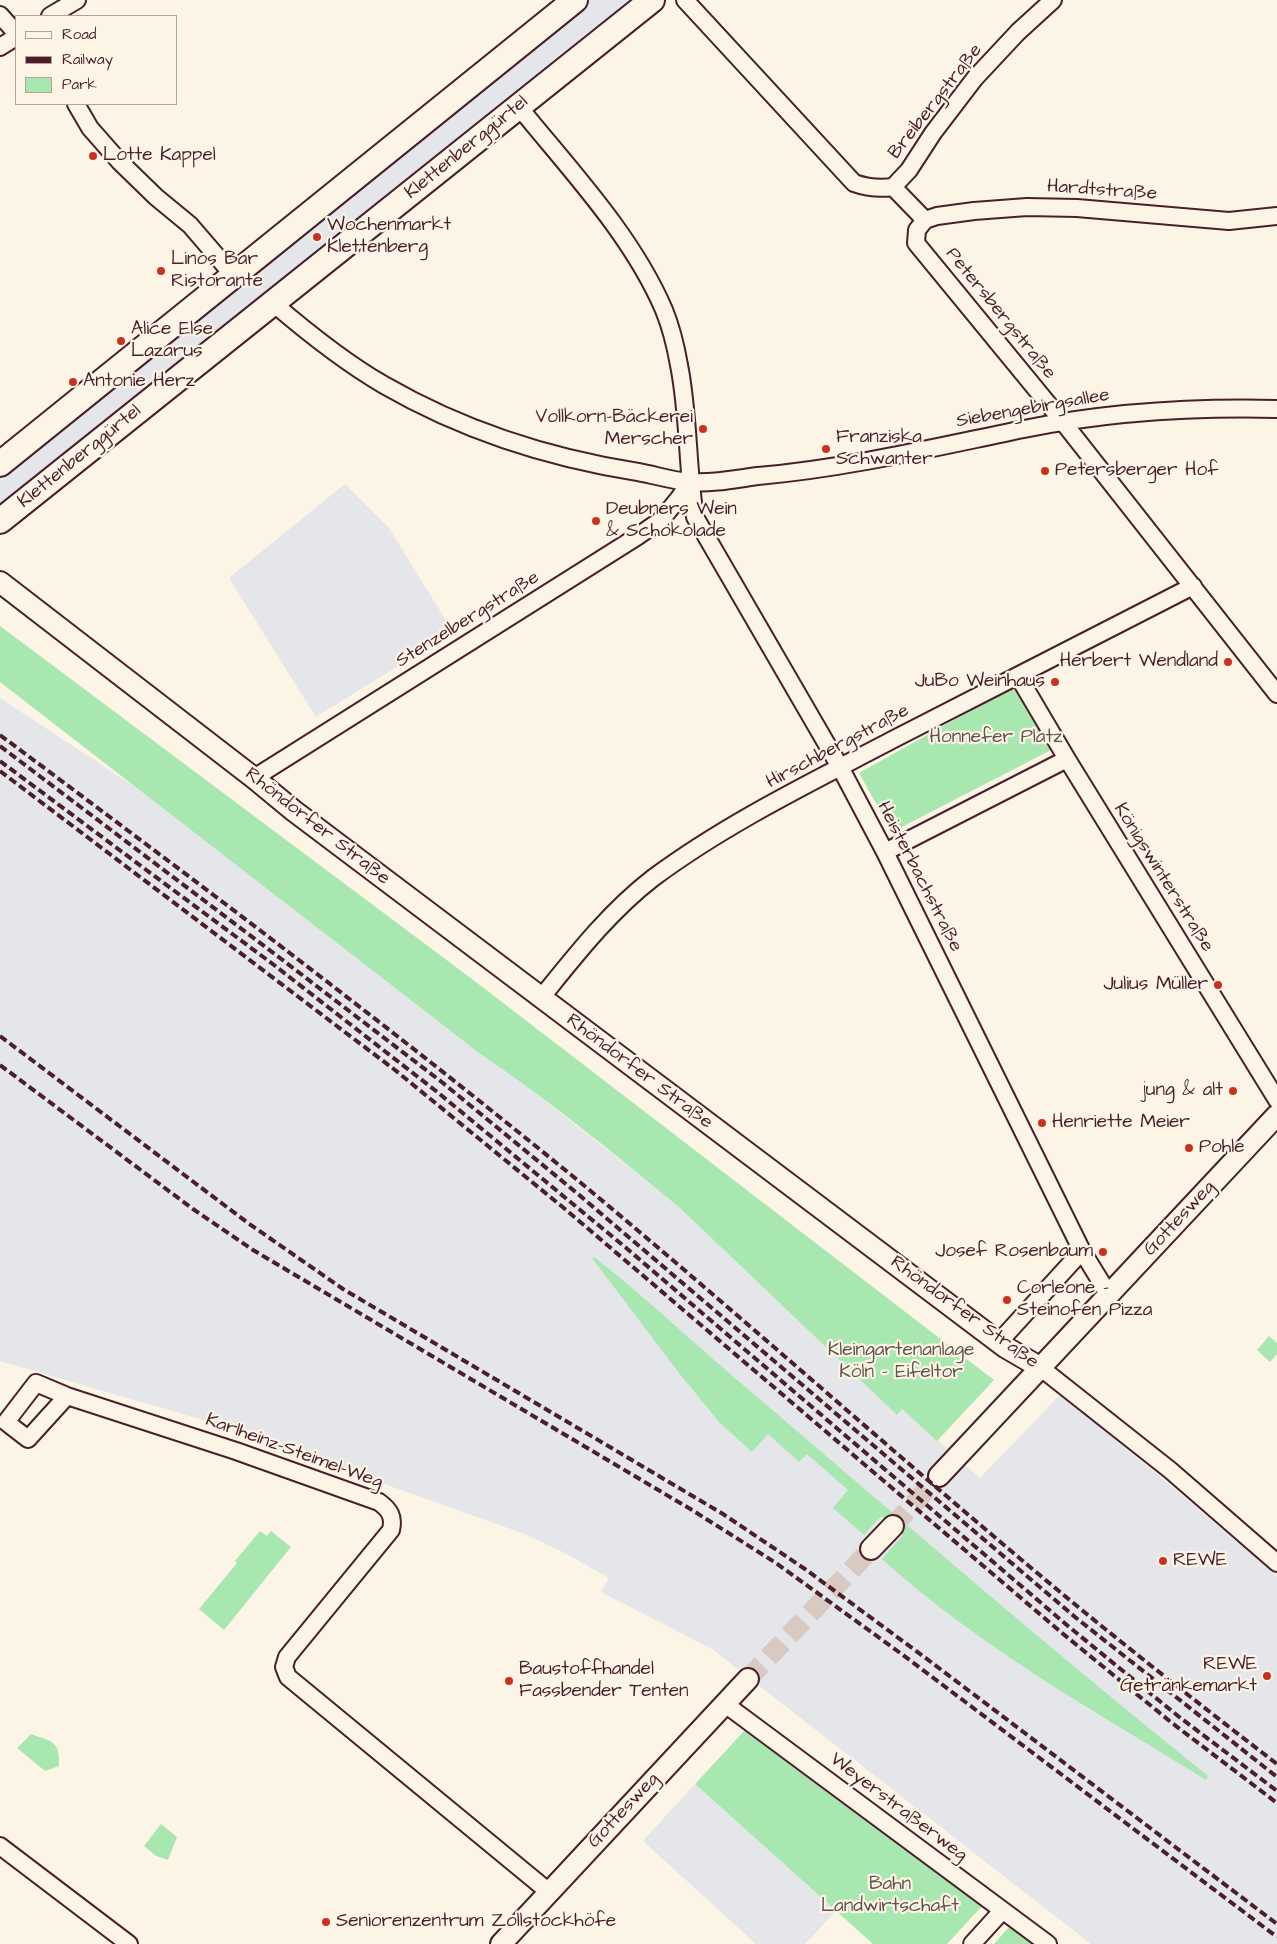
<!DOCTYPE html>
<html>
<head>
<meta charset="utf-8">
<style>
  body { margin:0 }
  #map { position:relative; width:1277px; height:1944px; overflow:hidden; background:#fcf5e5; font-family:"Architects Daughter",sans-serif }
  canvas { display:block }
  .legend { position:absolute; left:15px; top:15px; width:162px; height:90px; box-sizing:border-box; background:#fcf5e5; border:1px solid #b59f9b; margin:0; padding:6px 9px; list-style:none; font-size:15px; color:#4a1f2b }
  .legend li { display:flex; align-items:center; gap:10px; height:25px }
  .legend b { width:25px; border:1px solid #b59f9b }
</style>
</head>
<body>
<div id="map">
<canvas width="1277" height="1944"></canvas>
<ul class="legend">
<li><b style="height:6px;background:#fcf5e5"></b>Road</li>
<li><b style="height:6px;background:#4a1f2b"></b>Railway</li>
<li><b style="height:14px;background:#a8e8b0"></b>Park</li>
</ul>
</div>
<script>
const g = document.querySelector('canvas').getContext('2d');
g.lineJoin = 'round';
function paint(path, color) {
  g.fillStyle = color;
  g.fill(path, 'evenodd');
}
function strokePath(path, color, width, dash) {
  g.strokeStyle = color;
  g.lineWidth = width;
  g.lineCap = dash ? 'butt' : 'round';
  g.setLineDash(dash || []);
  g.stroke(path);
}
function write(font, color, halo, rows, align = 'center') {
  g.font = font + ' "Architects Daughter",sans-serif';
  g.lineWidth = 4.5;
  g.setLineDash([]);
  g.textBaseline = 'middle';
  g.strokeStyle = halo;
  g.fillStyle = color;
  for (const [text, x, y, turn = 0] of rows) {
    g.save();
    g.translate(x, y);
    g.rotate((+turn || 0) * Math.PI / 180);
    g.textAlign = isNaN(turn) ? turn : align;
    if (halo) g.strokeText(text, 0, 0);
    g.fillText(text, 0, 0);
    g.restore();
  }
}
const built = new Path2D(`
  M590 0H635L0 509V473Z
  M345 484 389 528 453 632 316 717 229 578Z
  M0 698 141 791 479 1053 509 1072 643 1178 681 1209 897 1415 902 1409 980 1478 1061 1394 1277 1575V1944H1091L712 1649 601 1592 609 1578 561 1551 522 1533 210 1422 0 1361Z
  M695 1784 836 1911 805 1944H756L643 1841Z`);
const green = new Path2D(`
  M0 626 472 979 994 1380 937 1441 902 1409 897 1415 681 1209C616 1155 549 1100 479 1053L0 682Z
  M1013 687 1051 750 892 832 859 773Z
  M594 1257C643 1295 688 1338 735 1378 891 1511 1047 1647 1208 1776L1206 1780C1095 1711 979 1647 882 1559L903 1535 881 1516 864 1535 833 1508 848 1490 807 1454 799 1462 768 1434 752 1452 720 1423 679 1373 592 1258Z
  M1269 1336 1277 1343V1354L1270 1362 1257 1350Z
  M260 1531 267 1536 271 1531 291 1547 224 1630 199 1609 237 1563 235 1561Z
  M745 1730 983 1905 947 1944H873L695 1784Z
  M31 1734C53 1742 60 1741 59 1766L45 1771 17 1748Z
  M161 1824 177 1837 168 1860 156 1856 144 1846Z
  M1010 1926 1034 1944H994Z`);
const tertiaryTunnel = new Path2D(`
  M893 1526 939 1476
  M748 1679 871 1549`);
const minor = new Path2D(`
  M685 0 854 183C868 188 879 189 893 187
  M0 15 16 33
  M50 16 77 0
  M0 47 16 37
  M76 104 90 128 119 161 156 197 190 225 233 275
  M519 107C570 170 632 235 664 310 671 327 676 348 679 365 689 415 687 467 695 517L840 767 885 852 1082 1251 1109 1295
  M893 187 909 170 933 133 975 78 1018 32 1053 0
  M893 187 925 220
  M1277 216 1229 221 1077 208 1027 207 974 211 937 216 925 220 917 230 916 243 1063 422 1277 694
  M273 303C308 333 344 362 384 385 462 430 549 458 638 472 655 475 673 481 690 482 712 484 736 479 758 476 848 468 936 447 1024 429 1108 412 1192 407 1277 409
  M1018 676 1067 759 1277 1100
  M254 778 638 536 661 520 679 498 690 482
  M885 852 1067 759
  M541 998C575 956 609 912 653 878 727 823 812 782 894 739 994 688 1093 637 1193 586
  M999 1342 1082 1251
  M1041 1368 1170 1470 1277 1563
  M67 1396 28 1439 6 1422 36 1383 67 1396 236 1451 379 1502C390 1510 394 1517 391 1530L287 1657 284 1667 288 1677 549 1892
  M725 1704 1048 1944
  M0 1846 129 1944
  M972 1944 1002 1911`);
const tertiary = new Path2D(`
  M0 582 254 778 294 811 1005 1347 1041 1368
  M939 1476 1277 1115
  M871 1549 893 1526
  M501 1944 748 1679`);
const secondary = new Path2D(`
  M0 464 575 0
  M0 521 652 0`);
const rail = new Path2D(`
  M0 735C196 881 392 1028 581 1183 750 1323 913 1471 1083 1611 1147 1663 1212 1714 1277 1764
  M0 746 280 958 443 1083 578 1194 1075 1617 1277 1777
  M0 761 274 965 436 1091 625 1247 1068 1626 1178 1716 1277 1791
  M0 771 395 1070 565 1209 1062 1633 1172 1723 1277 1803
  M0 1036 248 1223 343 1289 723 1514 805 1569 923 1656 1277 1924
  M0 1065 193 1209 253 1250 692 1510 776 1563 903 1655 1277 1937`);
const markers = [
  [93,156,5,"#c8321e"],
  [317,237,5,"#c8321e"],
  [161,271,5,"#c8321e"],
  [121,341,5,"#c8321e"],
  [73,382,5,"#c8321e"],
  [703,429,5,"#c8321e"],
  [826,449,5,"#c8321e"],
  [1045,471,5,"#c8321e"],
  [596,521,5,"#c8321e"],
  [1228,662,5,"#c8321e"],
  [1055,682,5,"#c8321e"],
  [1218,985,5,"#c8321e"],
  [1233,1091,5,"#c8321e"],
  [1042,1123,5,"#c8321e"],
  [1189,1148,5,"#c8321e"],
  [1103,1252,5,"#c8321e"],
  [1007,1300,5,"#c8321e"],
  [1163,1561,5,"#c8321e"],
  [1267,1676,5,"#c8321e"],
  [509,1681,5,"#c8321e"],
  [326,1922,5,"#c8321e"]
];
const streetNames = [
  ["Breibergstraße",936,102,-52],
  ["Klettenberggürtel",467,148,-39],
  ["Hardtstraße",1102,191,4],
  ["Petersbergstraße",1000,314,51],
  ["Siebengebirgsallee",1033,409,-10],
  ["Klettenberggürtel",80,457,-39],
  ["Stenzelbergstraße",468,620,-32],
  ["Hirschbergstraße",838,747,-28],
  ["Rhöndorfer Straße",317,827,38],
  ["Heisterbachstraße",919,877,63],
  ["Königswinterstraße",1163,878,58],
  ["Rhöndorfer Straße",639,1072,37],
  ["Gottesweg",1180,1219,-47],
  ["Rhöndorfer Straße",964,1313,36],
  ["Karlheinz-Steimel-Weg",294,1452,20],
  ["Weyerstraßerweg",898,1808,37],
  ["Gottesweg",624,1811,-47]
];
const poiNames = [
  ["Lotte Kappel",103,156],
  ["Wochenmarkt",327,226],
  ["Klettenberg",327,248],
  ["Linos Bar",171,260],
  ["Ristorante",171,282],
  ["Alice Else",131,330],
  ["Lazarus",131,352],
  ["Antonie Herz",83,382],
  ["Vollkorn-Bäckerei",693,418,"right"],
  ["Merscher",693,440,"right"],
  ["Franziska",836,438],
  ["Schwanter",836,460],
  ["Petersberger Hof",1055,471],
  ["Deubners Wein",606,510],
  ["& Schokolade",606,532],
  ["Herbert Wendland",1218,662,"right"],
  ["JuBo Weinhaus",1045,682,"right"],
  ["Julius Müller",1208,985,"right"],
  ["jung & alt",1223,1091,"right"],
  ["Henriette Meier",1052,1123],
  ["Pohle",1199,1148],
  ["Josef Rosenbaum",1093,1252,"right"],
  ["Corleone -",1017,1289],
  ["Steinofen Pizza",1017,1311],
  ["REWE",1173,1561],
  ["REWE",1257,1665,"right"],
  ["Getränkemarkt",1257,1687,"right"],
  ["Baustoffhandel",519,1670],
  ["Fassbender Tenten",519,1692],
  ["Seniorenzentrum Zollstockhöfe",336,1922]
];
const parkNames = [
  ["Honnefer Platz",996,738],
  ["Kleingartenanlage",901,1351],
  ["Köln - Eifeltor",901,1373],
  ["Bahn",890,1885],
  ["Landwirtschaft",890,1907]
];
paint(built, '#e4e6e9');
paint(green, '#a8e8b0');
strokePath(tertiaryTunnel, '#d8cac0', 20, [20, 10]);
strokePath(minor, '#4a1f2b', 20);
strokePath(tertiary, '#4a1f2b', 24);
strokePath(secondary, '#4a1f2b', 28);
strokePath(minor, '#fcf5e5', 16);
strokePath(tertiary, '#fcf5e5', 20);
strokePath(secondary, '#fcf5e5', 24);
strokePath(rail, '#4a1f2b', 4, [8, 4]);
for (const [x, y, r, color] of markers) {
  const dot = new Path2D();
  dot.arc(x, y, r, 0, 2 * Math.PI);
  g.fillStyle = color;
  g.fill(dot);
  strokePath(dot, '#fcf5e5', 2);
}
write('19px', '#4a1f2b', '#fcf5e5', streetNames);
write('19px', '#4a1f2b', '#fcf5e5', poiNames, 'left');
write('19px', '#62514c', '#fcf5e5', parkNames);
</script>
</body>
</html>
